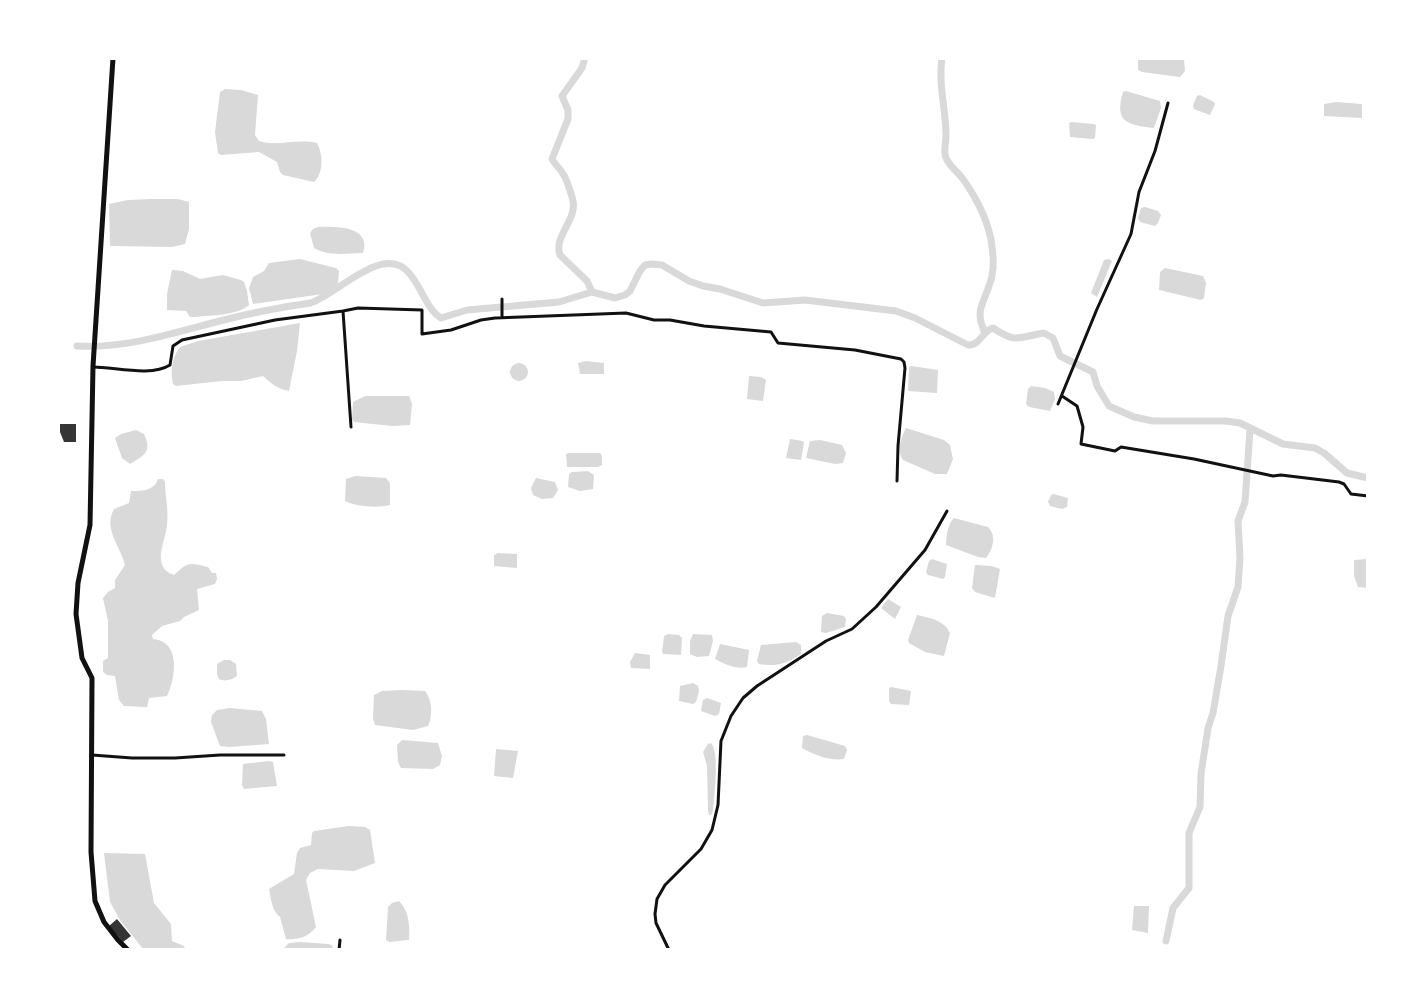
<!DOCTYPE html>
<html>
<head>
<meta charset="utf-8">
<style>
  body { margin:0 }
  #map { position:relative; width:1426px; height:1008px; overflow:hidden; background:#fff; font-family:"Varela Round",sans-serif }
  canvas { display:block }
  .frame { position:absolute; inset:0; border:60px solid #fff; pointer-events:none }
</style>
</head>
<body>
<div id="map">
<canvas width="1426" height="1008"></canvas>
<div class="frame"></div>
</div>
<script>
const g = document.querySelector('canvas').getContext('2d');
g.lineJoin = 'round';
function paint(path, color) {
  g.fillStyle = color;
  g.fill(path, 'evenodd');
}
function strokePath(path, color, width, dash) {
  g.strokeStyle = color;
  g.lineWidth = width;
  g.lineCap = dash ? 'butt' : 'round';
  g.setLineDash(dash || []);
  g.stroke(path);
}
const water = new Path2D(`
  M1138 59H1184L1185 71 1180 77 1142 72 1138 70Z
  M225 89 241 90 258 95 255 135 259 141C277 147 298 138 317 143 323 154 324 173 314 182L283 175 280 172 277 162 259 152 221 155 218 153 215 132 220 92Z
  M1126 91 1160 101 1161 108 1154 128C1127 125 1114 122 1123 92Z
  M1200 95 1214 102 1215 104 1210 115 1194 109 1193 105 1197 96Z
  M1337 102 1362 104V118L1324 116V104Z
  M1072 122 1093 124 1096 125 1095 138 1092 139 1070 137 1069 123Z
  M151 199H178L189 202V229L185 244 172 247 110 246 109 204 128 200Z
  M1145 207 1158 211 1161 215 1158 223 1155 226 1140 222 1138 218 1141 208Z
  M318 227C336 226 372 226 363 253 346 253 330 257 314 248L310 233 313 229Z
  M300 259 336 268 339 271 338 283 333 288 323 294 253 304 249 288 253 277 264 271 269 263Z
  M1109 259 1112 261 1097 297 1091 293 1104 260Z
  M1165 268 1203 276 1206 283 1204 298 1201 300 1159 290 1160 272Z
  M172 270 183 271 200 279 223 275 241 280 244 282 247 291 249 305C236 316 212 315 195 317H190L186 311 167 310V294Z
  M300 323 297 351 289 391C279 390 269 382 263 376L241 381H222L176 386 173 384C170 372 172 357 180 347L198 341Z
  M586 361 604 363V374H580L578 363Z
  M510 372a9 9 0 1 1 18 0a9 9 0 1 1-18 0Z
  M911 366 938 370 937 393 908 391 909 367Z
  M749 376 761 377 766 380 763 401 747 399Z
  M1031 386 1045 388 1054 392 1055 399 1050 411 1029 407 1026 404 1028 389Z
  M365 396H409L412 404 410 425 392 426 354 422 352 420 353 402Z
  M906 428 944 440 950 445 953 459 947 474H935L903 460C896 450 901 438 906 428Z
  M136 430 144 434C152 452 145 455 130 464L122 458 115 438 121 434Z
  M790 439 803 441 804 443 801 460 786 458Z
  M820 440 842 445 846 453 843 463 835 464 806 458 810 441Z
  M569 453H600L602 456V465L598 467H567L566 454Z
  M588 471 594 475 593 489 580 491 568 487 569 474 572 472Z
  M355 476 386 478 390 483V505C378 508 357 507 345 501L346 479Z
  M536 478 555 482 558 490 553 498 542 499 533 495 531 488Z
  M158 479H163L165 482C165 496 169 511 167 525 166 540 150 567 174 575 188 562 188 562 208 567L212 573H216L217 579 215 584 197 589 199 610 184 617 180 621 162 626 152 635 153 639C181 641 176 678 167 696L149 698 147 707 124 706 119 700 115 676 107 675 103 672V661L108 658V621L103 598 108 592 115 588V580L125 565C120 545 103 529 114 509L129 503 131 491C142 491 154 491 158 479Z
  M1054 494 1068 498 1067 507 1062 509 1050 506 1048 502 1051 495Z
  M954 518 988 527C997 536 993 549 986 558L978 557 946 545C946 537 948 523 954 518Z
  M498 553 517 554V568L494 566V555Z
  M932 559 947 564 945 577 943 579 928 575 926 572 929 561Z
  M1367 559V588L1358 587 1354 576V560Z
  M975 565 992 566 1000 569 995 598 975 592 972 588Z
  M888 599 901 607 895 619 881 608Z
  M827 613 844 616 846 619 845 627 826 633 821 632 822 616Z
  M917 615C930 618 944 620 950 633L944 656 925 652 909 643 908 640Z
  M668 634 679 635 682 638 681 655 663 654 662 652 664 636Z
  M693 634 712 635 713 641 709 656 697 657 690 654V641Z
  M796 642 801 645V654C787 664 775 667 759 664L757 661 761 645Z
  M720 644 749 650 747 667C737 670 724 664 715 659Z
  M635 653 650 655V669L631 668 630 662Z
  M224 660H230L236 664 237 676C232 680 224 682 219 679L217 674V664Z
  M693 683 698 686 699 691 696 702 693 704 679 701 680 686Z
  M891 687 911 691 909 705 891 704 889 701V688Z
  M402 690 425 691C432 699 433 716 428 726L413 730 375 725 373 719 374 695 382 691Z
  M707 698 721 703 719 714 715 716 701 711 703 700Z
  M230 708 262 711 266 719 269 744 229 747 220 746 211 722 212 715 217 710Z
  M807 735 845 746 847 750 844 759C830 761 814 755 802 748L803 736Z
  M402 740 438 743 442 756 440 765 433 769 401 768 398 762 397 745Z
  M711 743C720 753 714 797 713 811L711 815H709L708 811 707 766 703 752 708 744Z
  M496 749 518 751 513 778 494 776Z
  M269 761 273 762 277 786 244 789 242 785 243 764Z
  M349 826 365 827 370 830 375 863 354 871 318 869 310 873 306 880 316 927C309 937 297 940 286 939L280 917C272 911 271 899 269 889L294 874 297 853 300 848 311 845 312 833 314 831Z
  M104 853 145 854 154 903 171 924 172 941 184 946 185 949H143L120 920 110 902Z
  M399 901C409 911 410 926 409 940L389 942 386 940 388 907 392 903Z
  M1134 906H1149L1148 933 1132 930Z
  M301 942 328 944 332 945 333 949H283L289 943Z`);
const canal = new Path2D(`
  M585 58 582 68 562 96 568 110V119L552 159C555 165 560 168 563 174 566 177 572 196 573 201 577 220 553 237 560 255L587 281 592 292
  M942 58C938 84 946 109 946 136 946 143 943 152 946 158 949 166 958 172 963 179 977 199 989 222 992 246 994 259 994 274 989 286 982 307 975 311 985 333
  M77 346C129 349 178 331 228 319 255 312 283 307 310 303 336 296 383 242 409 273 421 286 427 310 441 318L467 310 559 302 592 292 615 298 625 295 630 291 640 271 645 265 651 264 662 265 689 281 703 286 720 289 763 303 805 300 896 311 915 318 968 345C981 345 982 331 993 328 1017 344 1018 337 1044 333L1053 338 1060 356 1093 372 1097 386 1109 406 1134 417 1153 421H1226L1240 423 1283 444 1315 448 1324 453 1347 473 1368 478
  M1166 941 1173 908 1189 888V833L1200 807 1201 774 1208 728 1213 713 1221 666 1228 616 1238 587 1240 558 1238 521 1245 502 1250 430`);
const building = new Path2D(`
  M60 424H76V442H64L60 432Z
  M117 919 131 936 123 942 109 926Z`);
const minor = new Path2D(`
  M502 317V299
  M93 367C115 367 151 377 170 365L173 346 182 340 275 320 343 311
  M1062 396 1077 406 1083 427 1081 444 1115 451 1121 447 1194 459 1273 476 1281 475 1339 482 1344 484 1351 494 1368 496
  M1058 404 1097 309 1131 234 1139 192 1155 151 1168 103
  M351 427 343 311 358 308 422 310V334L451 330 481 320 495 318 626 313 654 320H670L704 326 771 332 778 343 855 350 901 359 904 362 905 368 898 446 897 481
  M92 755 132 758H175L220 755H284
  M339 950 340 940
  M669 950 656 923 655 914 657 899 665 885 701 849 712 830 718 805 721 741 731 716 743 698 757 686 826 641 852 629 876 607 925 550 947 511`);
const primary = new Path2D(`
  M113 58 93 366 90 525 78 583 76 614 82 658 92 678 91 852 95 901 104 922 118 940 128 950`);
paint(water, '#d9d9d9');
strokePath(canal, '#d9d9d9', 7);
paint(building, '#353535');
strokePath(minor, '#111', 3);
strokePath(primary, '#111', 5);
</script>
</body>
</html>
